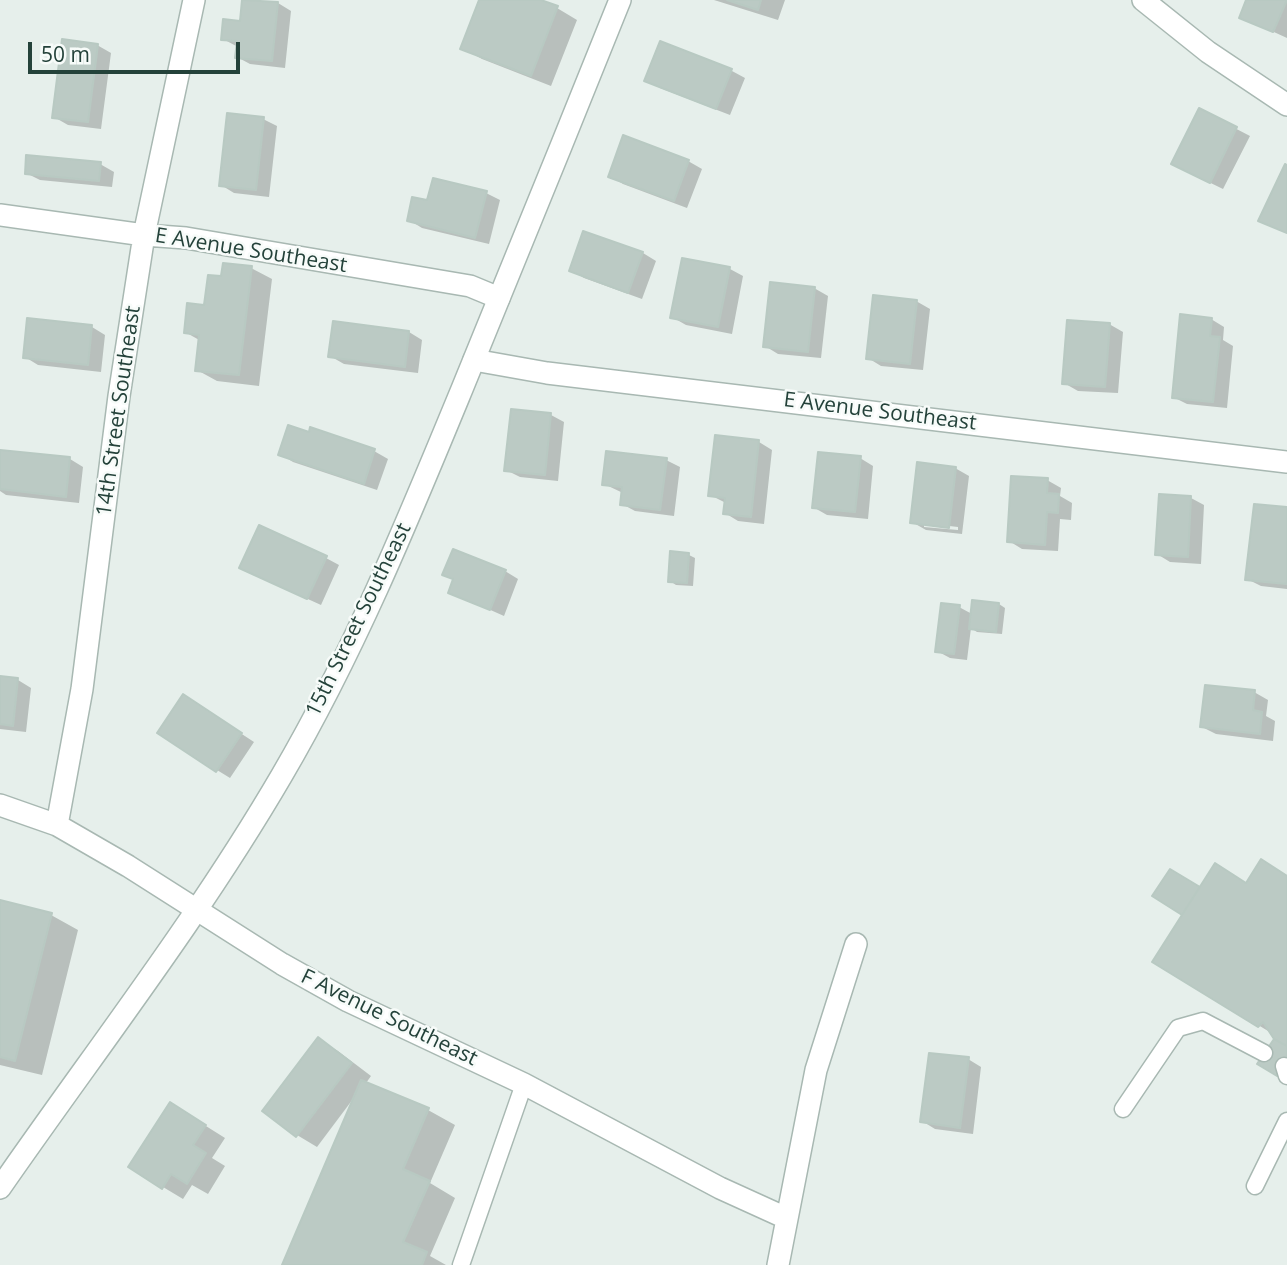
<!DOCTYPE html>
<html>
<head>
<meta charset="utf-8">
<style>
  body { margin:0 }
  #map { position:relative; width:1287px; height:1265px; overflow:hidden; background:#e6efeb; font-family:"Open Sans",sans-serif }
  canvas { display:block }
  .scale { position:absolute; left:28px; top:42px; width:212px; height:32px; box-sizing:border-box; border:4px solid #24423a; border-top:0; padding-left:9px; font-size:21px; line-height:24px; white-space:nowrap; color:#24423a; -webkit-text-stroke:5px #f7fbf9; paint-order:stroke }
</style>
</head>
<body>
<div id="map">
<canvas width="1287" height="1265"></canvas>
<div class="scale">50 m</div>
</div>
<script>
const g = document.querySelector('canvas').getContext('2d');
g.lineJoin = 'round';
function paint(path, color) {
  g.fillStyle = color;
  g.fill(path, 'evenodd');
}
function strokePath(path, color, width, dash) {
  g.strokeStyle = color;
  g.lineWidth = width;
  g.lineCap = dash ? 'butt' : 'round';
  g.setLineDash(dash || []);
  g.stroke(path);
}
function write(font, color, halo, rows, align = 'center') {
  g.font = font + ' "Open Sans",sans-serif';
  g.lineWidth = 5;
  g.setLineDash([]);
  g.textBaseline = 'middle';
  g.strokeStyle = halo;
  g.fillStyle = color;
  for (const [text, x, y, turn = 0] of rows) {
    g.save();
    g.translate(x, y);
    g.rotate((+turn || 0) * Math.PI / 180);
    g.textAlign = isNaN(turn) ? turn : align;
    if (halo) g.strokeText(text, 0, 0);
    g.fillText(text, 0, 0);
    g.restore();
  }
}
const shadow = new Path2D(`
  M244 0 278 3 291 11 285 68 250 64 237 57 238 47 223 39 241 23Z
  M480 0H536L557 8 577 20 551 86 482 59 462 48Z
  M714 0H785L778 20Z
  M1248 0H1287V38L1241 17Z
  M661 43 732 71 745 78 730 115 660 88 646 80Z
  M97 45 111 53 101 129 68 125 54 117Z
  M1200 110 1250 136 1223 189 1186 171Z
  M263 119 277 126 269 197 234 193 221 185Z
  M688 161 702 169 687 208 623 184 610 176Z
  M100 164 114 172 112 187 40 180 26 173Z
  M486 193 500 200 489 244 422 228 409 220Z
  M584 233 643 253 656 261 642 299 584 278 571 270Z
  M683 260 730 269 743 276 732 334 686 325 672 317Z
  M251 268 272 279 259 386 217 381 197 370 201 341 185 332 206 307 223 278Z
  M814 288 828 296 821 358 778 354 765 346Z
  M916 301 930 309 923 370 881 366 868 358Z
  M1211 319 1224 327 1223 340 1233 346 1227 408 1187 404 1173 397Z
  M1109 324 1123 332 1118 393 1078 391 1064 383Z
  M92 327 105 335 101 372 38 365 25 357Z
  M409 332 422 340 418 373 344 364 330 356Z
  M551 415 564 422 558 481 520 477 506 470Z
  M759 442 772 450 764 524 738 521 725 513 726 503 710 495Z
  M0 451 70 459 83 467 79 503 6 495 0 491Z
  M374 451 388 459 377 490 293 462 280 454Z
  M860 458 873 466 868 519 827 515 813 507Z
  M666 460 680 467 674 516 635 511 622 504 623 493 604 484Z
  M955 468 969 476 962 534 926 530 912 522ZM924 523 958 527V530L924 527Z
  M1047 480 1061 488 1060 496 1072 503 1071 520 1060 519 1058 551 1022 549 1009 541Z
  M1191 498 1204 505 1201 564 1170 562 1157 554Z
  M1287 509V589L1261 586 1247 579Z
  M689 555 695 558 693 586 676 585 670 581Z
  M326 558 339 565 321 605 255 575Z
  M505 571 518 579 504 616 450 592 455 580 444 574Z
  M999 604 1005 608 1002 634 977 632 971 628 967 660 950 658 937 651 959 607 972 614Z
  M0 678 18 680 31 688 26 732 0 729Z
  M1254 692 1268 700 1266 716 1275 721 1273 741 1216 734 1202 727Z
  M196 704 254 742 230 778 217 770Z
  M1287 876 1284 1078 1260 1063 1276 1039 1273 1034 1154 962 1201 889 1248 884Z
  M0 902 51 915 78 930 42 1075 0 1065Z
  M318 1039 338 1051 371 1076 366 1083 428 1110 455 1125 430 1183 455 1198 430 1256 446 1265H284L353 1099 317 1147 297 1135Z
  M968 1059 981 1067 973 1134 935 1129 922 1121Z
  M190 1116 225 1138 212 1158 225 1166 208 1194 192 1185 183 1199 163 1187Z`);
const building = new Path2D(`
  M242 0 278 2 272 61 235 58 237 41 221 40 223 19 240 21Z
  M479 0H541L558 6 531 76 460 49Z
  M727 0H761L758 10Z
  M1246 0H1287L1273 32 1239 18Z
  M62 39 98 44 88 122 52 118Z
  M660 41 732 69 716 109 644 81Z
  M1199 108 1237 127 1210 183 1171 164Z
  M227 113 264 117 256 190 219 186Z
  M623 135 689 160 674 201 608 177Z
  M26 155 101 162 99 181 25 174Z
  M1285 164 1287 165V233L1258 221Z
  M433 178 487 191 475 238 407 221 412 197 427 200Z
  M583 231 643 252 628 293 569 271Z
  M682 258 730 267 718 327 670 318Z
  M223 263 252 266 239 375 195 371 199 335 184 333 187 303 204 305 208 275 221 276Z
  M770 282 815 287 808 352 763 347Z
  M873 295 917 300 910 364 866 359Z
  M1180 314 1212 318 1210 336 1220 337 1213 402 1172 398Z
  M27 318 92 325 88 365 23 358Z
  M1067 320 1110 323 1105 387 1062 384Z
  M333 321 409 331 405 367 328 357Z
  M511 409 551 413 545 475 504 471Z
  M288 425 309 432 310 427 375 449 364 484 278 455Z
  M715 435 759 440 751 517 723 514 725 498 708 496Z
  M0 450 70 457 66 497 0 489Z
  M606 451 667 458 660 510 620 505 622 487 602 485Z
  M818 452 861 456 855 512 812 508Z
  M917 462 956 467 949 528 910 523Z
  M1011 476 1048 478 1047 493 1059 494 1058 513 1047 512 1045 545 1007 542Z
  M1159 494 1191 496 1188 557 1155 555Z
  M1254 504 1287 507V584L1245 580Z
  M259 525 327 556 307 599 239 568Z
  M453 549 506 570 490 610 448 593 453 579 442 575Z
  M670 551 689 553 687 583 668 582Z
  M972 600 999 603 996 632 969 629Z
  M941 603 960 605 954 654 935 652Z
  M0 676 18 678 13 726 0 724Z
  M1205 685 1255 690 1253 710 1262 712 1260 734 1200 727Z
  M183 694 242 733 216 772 157 733Z
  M1261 859 1287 876V1046L1274 1039 1263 1022 1258 1027 1152 962 1215 863 1246 883Z
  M1170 869 1200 887 1182 915 1152 896Z
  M0 900 52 913 15 1061 0 1057Z
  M318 1037 352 1063 296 1137 262 1111Z
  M1274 1039 1287 1046V1062L1277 1076 1257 1064Z
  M929 1053 969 1057 960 1128 920 1122Z
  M361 1080 429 1108 403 1169 430 1181 403 1242 427 1252 422 1265H282Z
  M170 1102 206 1125 193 1145 206 1153 187 1184 171 1174 162 1189 128 1167Z`);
const service = new Path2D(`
  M1284 1066 1287 1076
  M1123 1109 1178 1028 1203 1021 1264 1053
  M1255 1186 1287 1121
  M461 1265 524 1084`);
const minor = new Path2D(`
  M1143 0 1208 52 1287 105
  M0 215 144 235 186 238 470 286 499 298
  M474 360 547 373 1287 462
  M0 805 57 825 128 866 282 964 348 1001 524 1084 720 1188 786 1218
  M57 825 82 689 119 396 144 235 194 0
  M778 1265 816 1070 856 944`);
const tertiary = new Path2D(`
  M0 1188C95 1051 198 919 282 775 354 652 408 520 462 389 515 259 568 130 620 0`);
const streetNames = [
  ["E Avenue Southeast",251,251,9],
  ["14th Street Southeast",119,411,-82],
  ["E Avenue Southeast",880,412,7],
  ["15th Street Southeast",359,620,-64],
  ["F Avenue Southeast",389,1018,26]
];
paint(shadow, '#0003');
paint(building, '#bbcac4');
strokePath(building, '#b8c9c2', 2);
strokePath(service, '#a8b8b2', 19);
strokePath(minor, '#a8b8b2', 24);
strokePath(tertiary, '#a8b8b2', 24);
strokePath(service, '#fff', 16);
strokePath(minor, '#fff', 21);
strokePath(tertiary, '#fff', 21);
write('21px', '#24423a', '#f7fbf9', streetNames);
</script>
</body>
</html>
